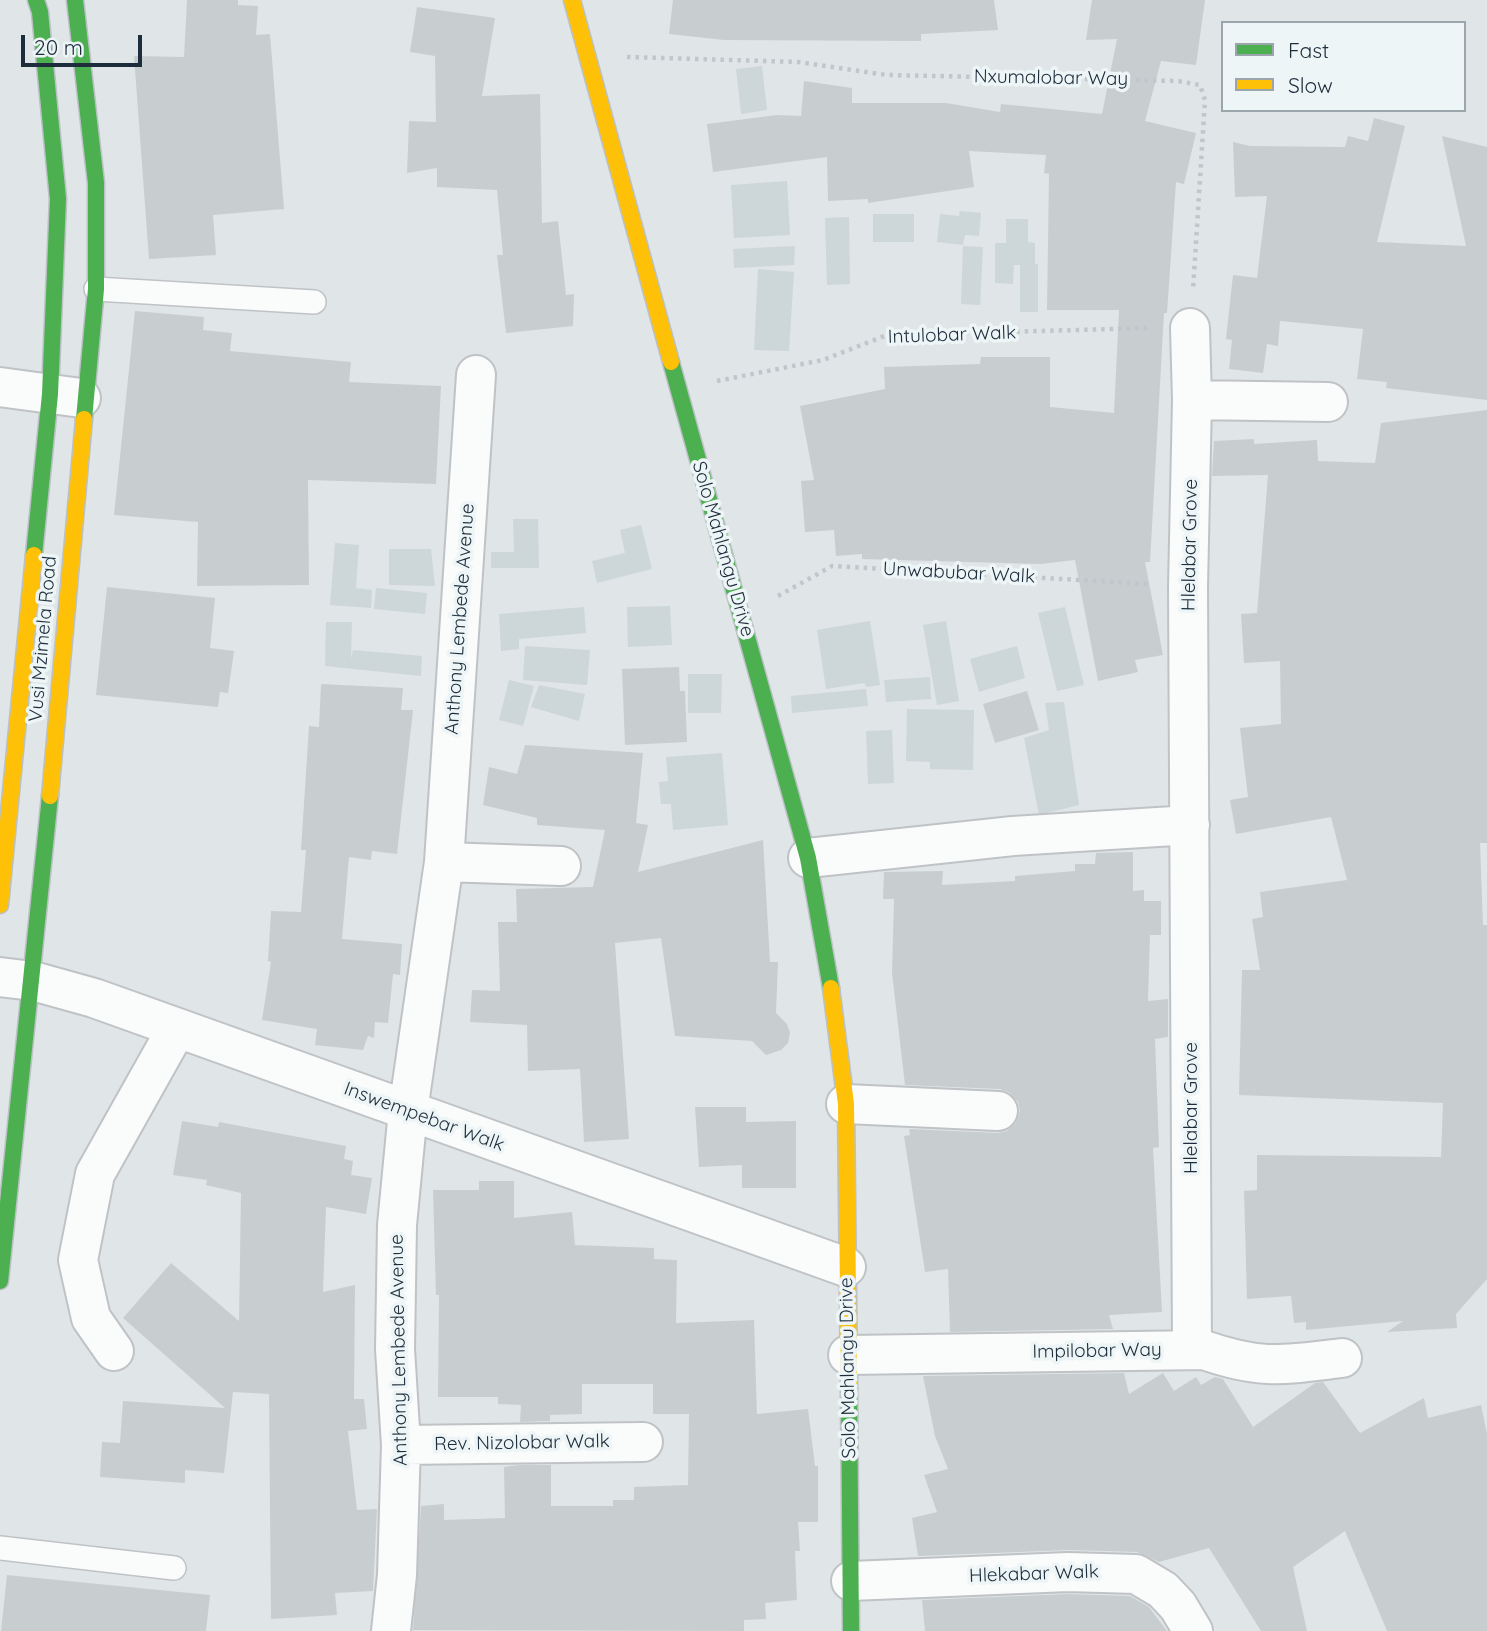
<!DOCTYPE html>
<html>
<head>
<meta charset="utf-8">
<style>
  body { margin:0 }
  #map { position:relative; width:1487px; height:1631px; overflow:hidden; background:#e0e5e7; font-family:Quicksand,sans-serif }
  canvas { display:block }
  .legend { position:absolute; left:1221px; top:21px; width:245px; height:91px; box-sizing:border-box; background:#edf5f7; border:2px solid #9aa5ac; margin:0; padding:9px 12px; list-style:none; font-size:21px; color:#1d2d3b }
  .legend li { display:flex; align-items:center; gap:14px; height:35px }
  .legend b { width:35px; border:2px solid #9aa5ac }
  .scale { position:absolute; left:21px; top:35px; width:121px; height:32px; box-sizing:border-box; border:4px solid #1d2d3b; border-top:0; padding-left:9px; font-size:21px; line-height:24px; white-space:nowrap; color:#1d2d3b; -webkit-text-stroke:5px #edf5f7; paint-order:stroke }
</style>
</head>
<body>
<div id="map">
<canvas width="1487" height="1631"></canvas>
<ul class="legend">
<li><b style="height:9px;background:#4caf50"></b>Fast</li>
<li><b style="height:9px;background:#ffc107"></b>Slow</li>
</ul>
<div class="scale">20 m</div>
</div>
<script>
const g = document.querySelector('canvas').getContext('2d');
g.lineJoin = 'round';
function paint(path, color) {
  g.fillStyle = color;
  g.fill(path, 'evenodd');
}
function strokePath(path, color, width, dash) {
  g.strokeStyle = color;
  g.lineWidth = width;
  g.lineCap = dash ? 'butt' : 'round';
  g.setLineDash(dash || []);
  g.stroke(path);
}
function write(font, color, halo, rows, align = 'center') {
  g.font = font + ' Quicksand,sans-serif';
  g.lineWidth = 7;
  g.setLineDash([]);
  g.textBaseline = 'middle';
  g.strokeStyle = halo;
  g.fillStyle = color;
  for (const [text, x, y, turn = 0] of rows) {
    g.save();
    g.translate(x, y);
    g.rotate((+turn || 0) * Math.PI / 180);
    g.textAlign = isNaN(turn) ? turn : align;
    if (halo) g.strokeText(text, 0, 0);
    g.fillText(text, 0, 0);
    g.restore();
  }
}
const built = new Path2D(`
  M762 66 767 110 741 114 736 69Z
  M787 181 790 235 734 238 731 185Z
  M960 211 981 213 979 236 965 235 963 245 937 242 940 214 959 216Z
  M873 214H914V242H873Z
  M849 217 850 284 827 285 825 218Z
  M1006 219H1028V242L1035 243V264H1038V312H1020V265H1014L1013 284 995 283V243H1006Z
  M795 246 794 265 734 268 733 249Z
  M963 246 983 247 980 305 961 304Z
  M758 269 794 272 789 351 754 350Z
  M513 519H538L539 568H491V552H514Z
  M641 525 652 569 597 583 592 561 625 553 620 530Z
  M335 543 359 545 356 588 372 590 371 608 330 605Z
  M389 549H431L435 586 389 585Z
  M376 588 427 593 425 614 374 609Z
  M670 606 672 645 628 647 627 607Z
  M584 607 586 633 519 639V649L501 651 499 614Z
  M1065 607 1084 685 1057 691 1038 613Z
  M870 621 880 685 867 687 864 683 826 689 817 630Z
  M946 621 959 701 937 705 923 625Z
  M326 622H352L351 659 353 650 422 656 421 676 325 666Z
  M525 646 590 650 587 685 523 680Z
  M1017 646 1025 678 979 692 970 659Z
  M688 674H722L721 713H688Z
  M930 677 931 699 886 702 884 680Z
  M509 680 534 686 523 726 499 720Z
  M539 685 585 694 579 721 531 707Z
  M866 689 868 706 792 713 791 696Z
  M1064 702 1079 805 1039 815 1024 738 1049 730 1045 703Z
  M907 709 974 710 973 770 930 769V762L906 761Z
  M892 730 894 783 868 784 866 731Z
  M722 753 728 825 673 830 671 804H661L659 782 668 781 666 757Z`);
const building = new Path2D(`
  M187 0H238V5L258 6 256 35 270 34 284 209 213 215 216 255 149 259 134 56 184 57Z
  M673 0H994L998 30 921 34V41L724 40 669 34Z
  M1092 0H1205L1196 65 1161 61 1145 121 1196 133 1184 184 1176 182 1167 313H1164L1150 562H1145L1163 655 1135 660 1138 672 1098 681 1075 560 1040 564 862 559V554L836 556 834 530 805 532 801 481 814 480 800 406 885 389 884 367 980 364 981 357H1050V407L1114 413 1119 310H1047L1049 174 1044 173 1046 155 969 151 974 187 868 203V199L828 201 827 157 713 172 707 124 777 115 801 116 804 81 852 88V103H946L1000 112 1001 104 1102 114 1117 39 1086 40Z
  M417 7 495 18 482 96 540 94 542 223 558 221 566 295 574 294 573 326 506 333 497 255H503L497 190 437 187V168L407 173 409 121 436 122 435 56 410 52Z
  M1374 118 1405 126 1377 242 1466 246 1442 136 1487 147V400L1386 388 1387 382 1357 379 1363 329 1280 321 1278 346 1267 344 1263 373 1229 369 1232 340 1226 339 1233 275 1257 278 1267 196 1235 197 1233 142 1250 146 1345 147 1348 136 1368 141Z
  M135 311 204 317 203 330 232 333 230 351 351 362 349 382 441 386 436 484 308 480 309 585 197 586 198 522 114 515Z
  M1487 410V843H1480L1483 925H1487V1279L1456 1314 1457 1328 1387 1332 1403 1321 1306 1330V1322L1294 1323 1291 1296 1247 1299 1244 1191 1257 1190V1155L1441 1157 1443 1103 1239 1095 1242 970H1260L1252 919 1263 917 1260 892 1347 880 1331 817 1236 834 1230 800 1248 797 1240 728 1281 724 1280 661 1244 663 1241 614 1257 613 1268 475 1212 476 1214 441 1254 439V444L1317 440 1318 461 1375 463 1381 423Z
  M107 587 215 598 210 648 234 651 228 693 220 692 218 707 96 695Z
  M679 667 680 691H685L687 742 625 745 622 669Z
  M321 684 403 688 401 710H413L397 854 372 851 371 860 349 857 342 939 402 944 400 975 393 974 388 1023 375 1022 374 1038 368 1036 363 1050 315 1045 317 1029 262 1020 271 962 268 961 271 911 301 912 306 850H301L309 726 319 727Z
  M1027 691 1039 730 995 743 983 704Z
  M525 745 643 753 636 823 648 825 638 872 763 840 770 962H778L776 1013 787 1024 790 1033 788 1043 781 1050 766 1055 752 1041 675 1036 661 938 615 943 629 1139 584 1142 580 1069 528 1071 527 1025 470 1022 472 990 500 991 498 922H517L516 889 593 887 605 830 537 825V818L483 805 489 767 517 774Z
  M1133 852V891L1144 890V901H1161V935H1150L1148 1001 1168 999V1037L1155 1039 1159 1147 1153 1148 1162 1312 1109 1315 1113 1329 950 1332 948 1269 925 1272 904 1136 910 1135 909 1129 998 1133 1007 1131 1016 1123 1020 1111 1018 1102 1010 1093 1000 1089 905 1085 892 973 894 899H883L884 872 943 871 942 885 1015 881V876L1075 871V864H1095L1096 853Z
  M695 1107H746V1122L796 1121V1188H742V1165L699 1167Z
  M182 1121 218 1127 219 1122 346 1146 344 1159 353 1161 351 1175 372 1178 366 1214 326 1207 323 1292 355 1285 354 1399H364L367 1429 348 1431 357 1510 377 1509 373 1591 335 1593 337 1615 271 1619 269 1394 233 1392 224 1473 185 1470V1483L100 1477 102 1442 120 1443 123 1401 225 1408 123 1318 171 1263 239 1321 241 1193 206 1185 207 1180 173 1175Z
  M479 1181H514V1218L572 1212 575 1245 654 1248V1259L677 1260 676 1323 754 1320 757 1414 808 1409 815 1466H818V1522H798L800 1551H795L797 1600 765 1603 766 1619 744 1620V1631L413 1630 421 1506 444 1504V1520L505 1518 504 1467 519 1465H551V1506H613V1500H634V1487L688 1485 689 1414H653V1384H582V1414L550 1415V1421L520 1422 521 1405 498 1404V1397H438L439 1295H436L433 1190H479Z
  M1124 1373 1129 1394 1163 1373 1174 1391 1196 1377 1201 1385 1215 1377 1223 1379 1253 1427 1315 1383 1323 1382 1360 1433 1424 1398 1428 1418 1481 1405 1487 1434V1631H1387L1345 1531 1293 1567 1307 1631H1261L1209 1548 1159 1562 1137 1552 1069 1550 918 1556 912 1518 937 1512 924 1475 948 1469 935 1436 923 1376Z
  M7 1575 210 1595 206 1631H1Z
  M1068 1594 1130 1596 1149 1607 1167 1631H925L922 1600Z`);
const path = new Path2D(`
  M627 57 798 62 887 75 1178 81 1200 85 1205 100 1193 290
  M717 381 823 360 887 335 1152 328
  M778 596 832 566 1149 584`);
const lane = new Path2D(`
  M96 289 314 302
  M0 1548 174 1568`);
const street = new Path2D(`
  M1190 328 1192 400
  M0 387 81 398
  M808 858 1013 836 1190 825
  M444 862 561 866
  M0 977 33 981 94 998 846 1267
  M846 1104 998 1111
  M1192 1349 1188 587 1192 400 1328 402
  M114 1351 91 1318 78 1260 95 1174 177 1028
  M848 1355 1204 1350C1261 1370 1283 1365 1342 1358
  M401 1445 643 1442
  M851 1581 1068 1572 1136 1574 1163 1590 1178 1606 1193 1631
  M391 1631 397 1575 401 1445 395 1349 397 1225 408 1111 444 862 476 375`);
const fast = new Path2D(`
  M75 0 96 183V289L84 419
  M671 362 808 858 831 988
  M34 555 50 394 58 199 40 12 36 0
  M0 1281 50 796
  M849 1388 851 1631`);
const slow = new Path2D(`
  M572 0 671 362
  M50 796 84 419
  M0 905 34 555
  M831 988 846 1104 849 1388`);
const streetNames = [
  ["Nxumalobar Way",1051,78,1],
  ["Intulobar Walk",952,335,-2],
  ["Hlelabar Grove",1190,545,-89],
  ["Solo Mahlangu Drive",723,549,74],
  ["Unwabubar Walk",959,573,3],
  ["Anthony Lembede Avenue",460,619,-86],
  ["Vusi Mzimela Road",43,639,-85],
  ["Hlelabar Grove",1191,1108,-90],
  ["Inswempebar Walk",424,1117,20],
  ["Anthony Lembede Avenue",399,1350,-91],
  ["Impilobar Way",1097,1351,-1],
  ["Solo Mahlangu Drive",848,1368,-91],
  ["Rev. Nizolobar Walk",522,1443,-1],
  ["Hlekabar Walk",1034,1574,-2]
];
paint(built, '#cdd6d9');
paint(building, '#c8ced0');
strokePath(lane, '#bfc3c6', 26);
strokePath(street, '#bfc3c6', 42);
strokePath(fast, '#bbc1c5', 19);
strokePath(slow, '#bbc1c5', 19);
strokePath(path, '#c2c6cc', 4.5, [3.5, 5]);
strokePath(lane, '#fafbfb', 23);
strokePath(street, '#fafbfb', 38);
strokePath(fast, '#4caf50', 16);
strokePath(slow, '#ffc107', 16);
write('19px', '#1d2d3b', '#edf5f7', streetNames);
</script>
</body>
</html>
